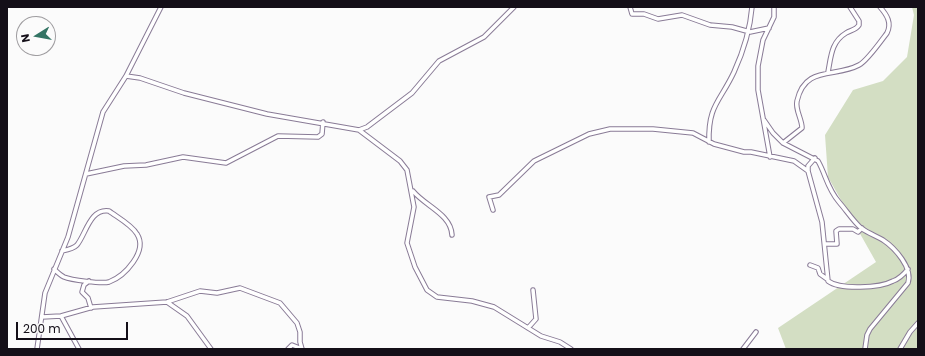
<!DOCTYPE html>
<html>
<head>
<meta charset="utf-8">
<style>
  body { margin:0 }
  #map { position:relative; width:925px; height:356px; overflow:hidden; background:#fbfbfb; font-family:Poppins,sans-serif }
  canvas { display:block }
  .frame { position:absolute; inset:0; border:8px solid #140f18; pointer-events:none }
  .north { position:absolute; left:16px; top:16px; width:40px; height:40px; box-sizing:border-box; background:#fbfbfb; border:1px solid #9f9da0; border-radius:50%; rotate:259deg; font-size:11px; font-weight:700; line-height:16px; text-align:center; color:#140f18 }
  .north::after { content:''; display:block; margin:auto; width:14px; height:18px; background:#337464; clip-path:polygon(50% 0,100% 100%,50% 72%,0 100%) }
  .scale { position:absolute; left:16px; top:322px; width:112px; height:18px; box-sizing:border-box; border:2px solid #140f18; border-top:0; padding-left:5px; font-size:12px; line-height:14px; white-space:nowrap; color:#140f18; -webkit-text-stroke:3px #fbfbfb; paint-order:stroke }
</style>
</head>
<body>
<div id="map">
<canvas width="925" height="356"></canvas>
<div class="frame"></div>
<div class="north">N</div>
<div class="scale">200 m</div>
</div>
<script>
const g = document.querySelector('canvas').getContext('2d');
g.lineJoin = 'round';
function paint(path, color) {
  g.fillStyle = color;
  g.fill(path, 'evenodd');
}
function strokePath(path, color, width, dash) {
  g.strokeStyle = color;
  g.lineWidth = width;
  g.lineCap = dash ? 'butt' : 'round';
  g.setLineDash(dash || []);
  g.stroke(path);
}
const green = new Path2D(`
  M912 7H918V349H786L778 328 876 262 828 177 825 135 853 90 883 81 907 57 914 15Z`);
const minor = new Path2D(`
  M630 7 632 14H644L658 19 682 15 710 25 732 27 750 32 769 28
  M828 72C831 57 831 42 846 33 851 30 856 30 859 25V21L850 7
  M126 76 140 78 184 93 267 114 359 130 367 127 412 93 439 61 484 37 514 7
  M764 120 773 133 783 143 818 161C826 175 827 188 839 202 846 210 853 221 861 228 868 233 876 236 883 240 895 248 913 268 908 283L870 329 867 335 865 349
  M359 130 400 161 407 170 414 207 407 243 415 267 427 290 437 297 472 301 494 307 541 336 560 342 571 349
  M709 142C708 105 720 102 734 72 744 50 750 31 752 7
  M783 143 802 128C802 119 795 110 797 101 805 65 835 78 859 65 867 61 881 41 887 33 892 23 887 15 880 7
  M770 157 758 90V66L763 40 774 17V7
  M815 158 808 166V171L822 222 828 281C840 290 880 288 893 281 899 279 904 274 908 269
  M86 174 124 166 146 165 183 157 226 163 278 136 318 137 322 134 323 122
  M413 191C425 206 451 214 452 235
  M493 210 489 197 499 195 534 161 589 134 610 129H653L693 133 714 144 744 152H751L794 161 808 171
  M825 244H837L836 231 839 229H853L858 232 862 228
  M810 265 818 268 820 274 827 279
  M54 269C57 272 60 275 64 277 71 280 102 284 109 282 125 276 148 251 137 234 132 225 117 217 109 211 90 208 86 234 77 245 73 249 67 250 62 251
  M89 281 84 285 82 292 88 298 91 308
  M167 302 187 316 211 349
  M61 316 79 349
  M42 317 61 316 93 307 167 302 200 291 217 293 240 288 280 303 297 323 300 332V342L302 349
  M528 328 536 319 533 290
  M37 349 45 293 68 237 103 112 126 76 161 7
  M288 349 292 345 302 349
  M743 349 756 332
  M900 349 910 332 918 323`);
paint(green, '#d3dec3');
strokePath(minor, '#897b96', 5.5);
strokePath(minor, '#fff', 3.5);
</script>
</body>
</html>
